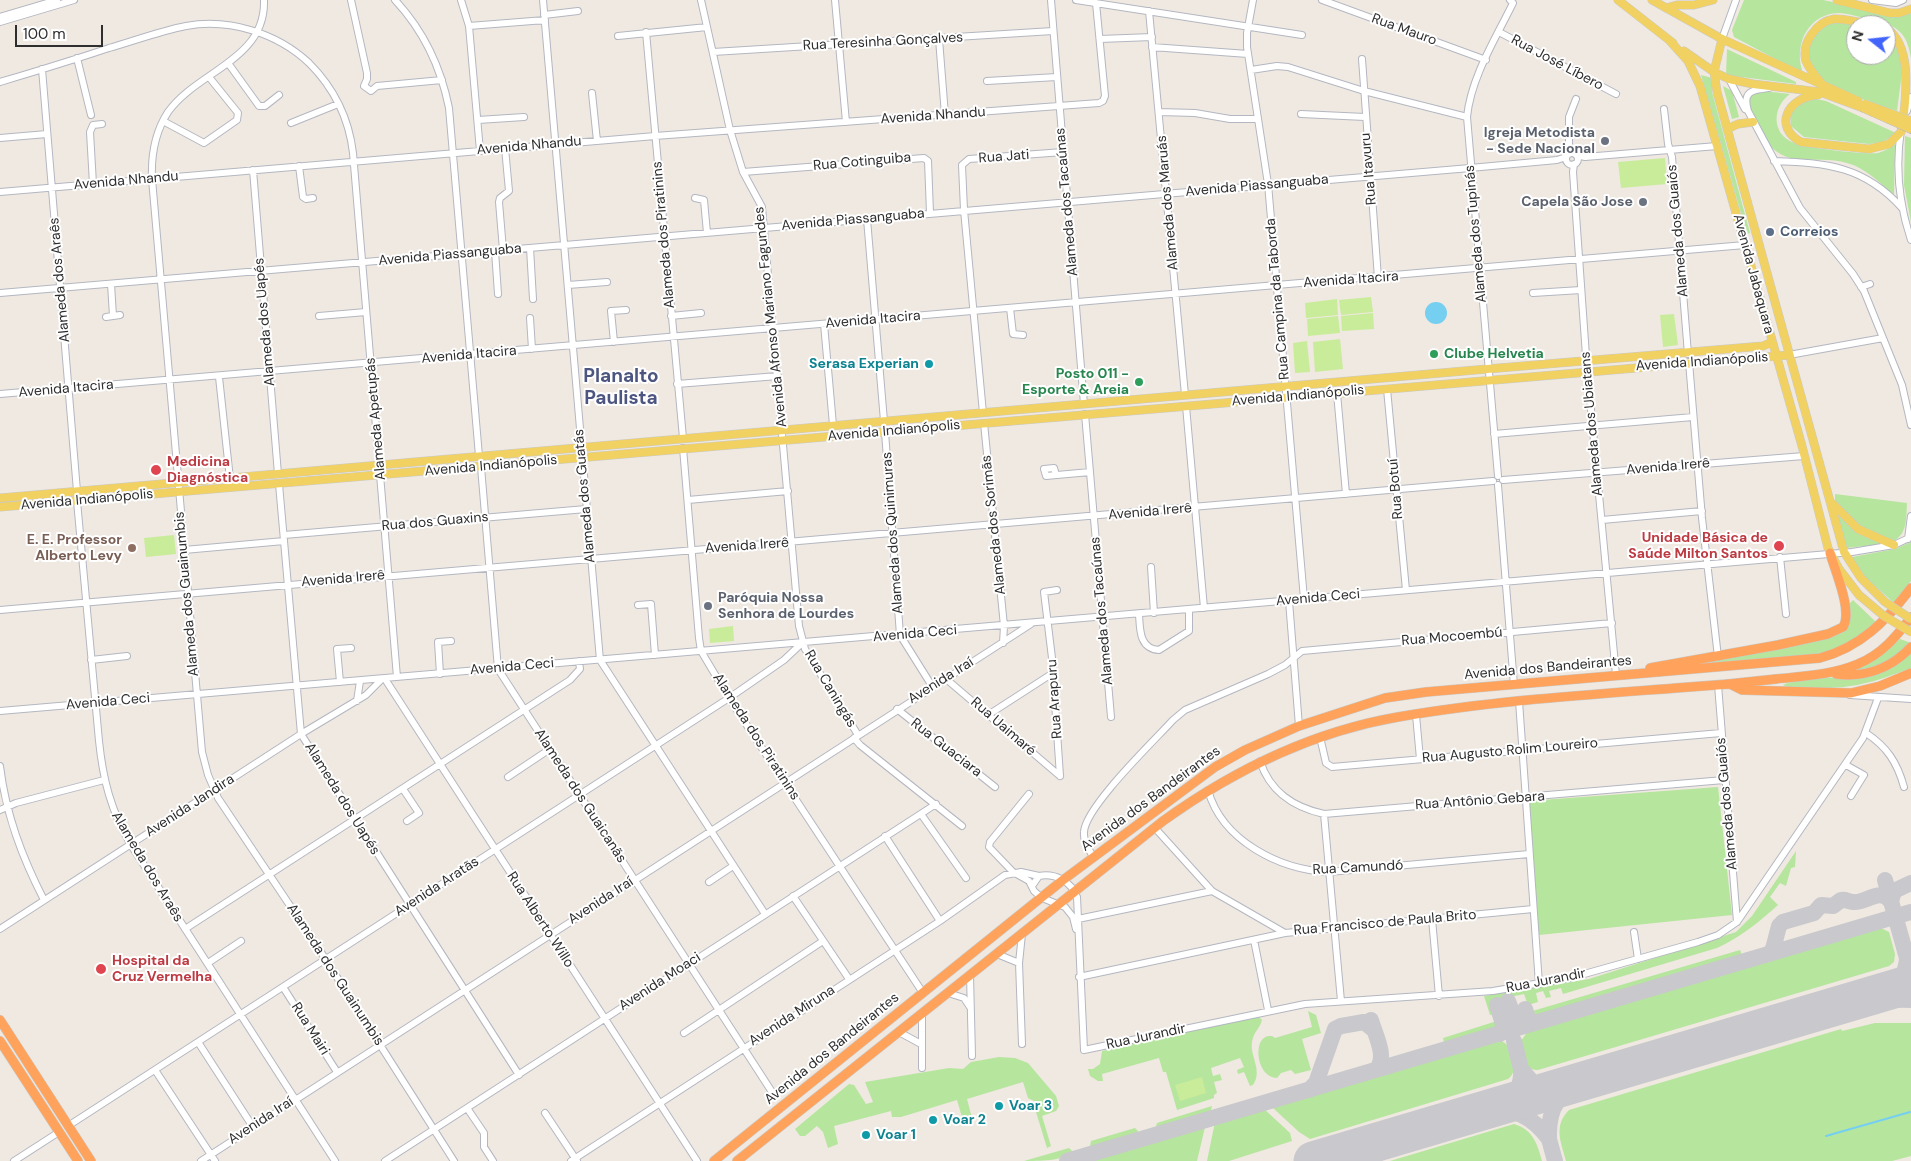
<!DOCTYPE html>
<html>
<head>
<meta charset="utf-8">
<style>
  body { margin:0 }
  #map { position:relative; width:1911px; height:1161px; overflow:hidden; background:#efe9e1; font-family:"DM Sans",sans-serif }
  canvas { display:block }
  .north { position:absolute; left:1846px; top:15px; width:50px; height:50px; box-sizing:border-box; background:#fff; border:1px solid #ababab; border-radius:50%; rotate:286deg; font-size:14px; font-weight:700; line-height:20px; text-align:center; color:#2e2e2e }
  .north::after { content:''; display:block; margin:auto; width:18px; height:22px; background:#4264fb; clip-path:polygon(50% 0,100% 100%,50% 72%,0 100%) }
  .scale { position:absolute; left:15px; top:25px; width:88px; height:22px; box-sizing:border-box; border:2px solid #2e2e2e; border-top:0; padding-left:6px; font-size:15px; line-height:18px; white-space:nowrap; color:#2e2e2e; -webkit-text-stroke:4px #fff; paint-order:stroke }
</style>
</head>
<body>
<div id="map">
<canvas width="1911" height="1161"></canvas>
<div class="north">N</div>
<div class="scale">100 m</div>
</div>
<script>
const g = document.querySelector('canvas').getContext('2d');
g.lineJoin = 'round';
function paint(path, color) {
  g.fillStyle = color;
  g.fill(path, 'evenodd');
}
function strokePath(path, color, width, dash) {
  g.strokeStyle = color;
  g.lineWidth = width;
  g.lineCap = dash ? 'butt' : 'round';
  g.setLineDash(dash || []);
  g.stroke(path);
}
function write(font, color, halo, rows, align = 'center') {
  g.font = font + ' "DM Sans",sans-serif';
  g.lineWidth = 4;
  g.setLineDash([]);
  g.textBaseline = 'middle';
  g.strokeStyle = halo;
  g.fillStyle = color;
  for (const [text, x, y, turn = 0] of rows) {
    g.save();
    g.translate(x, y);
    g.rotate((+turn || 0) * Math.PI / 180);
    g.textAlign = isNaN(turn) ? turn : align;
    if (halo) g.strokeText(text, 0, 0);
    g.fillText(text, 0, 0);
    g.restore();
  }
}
const green = new Path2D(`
  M1744 0H1823L1861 8 1911 13V58C1909 48 1907 38 1899 31 1891 24 1880 22 1870 20 1860 17 1850 14 1840 13 1809 13 1794 43 1802 70L1800 72 1734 37 1732 30Z
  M1840 21 1856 25V55H1886V32L1889 33 1904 57 1897 111C1877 104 1817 87 1810 67 1808 61 1808 53 1807 47L1822 26Z
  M1727 49 1796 82V84L1726 75Z
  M1701 75 1712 78V92L1750 233 1747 234Z
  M1723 86 1732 91 1739 117 1732 119Z
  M1754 90 1790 94C1772 107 1771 134 1794 143 1806 148 1866 155 1878 153 1885 151 1890 148 1895 144L1894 195C1880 183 1866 168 1847 163 1831 158 1813 161 1797 159 1766 157 1753 121 1746 95Z
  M1816 99 1826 101 1896 133 1883 142 1869 144 1804 137 1791 126 1790 110 1799 101Z
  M1905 136 1911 138V222L1904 185Z
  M1835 494 1907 503C1906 519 1908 534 1892 542L1867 532 1835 502Z
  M1836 511 1856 531 1883 544 1846 548Z
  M1911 542V581L1894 603 1864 576 1852 557 1895 549Z
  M1853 600 1877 623 1843 646 1819 654 1695 665 1838 634 1848 605Z
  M1900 639 1911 643C1892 662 1878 667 1852 672L1878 658Z
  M1911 651V668C1860 688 1841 690 1787 687L1783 685C1790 681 1799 681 1806 680 1843 674 1884 683 1911 651Z
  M1718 787 1732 915 1539 935 1528 801Z
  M1796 851 1795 867 1791 868 1786 886 1780 883 1770 897 1778 905C1759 922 1741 937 1717 948L1563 994 1561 988 1549 991 1551 997 1546 998 1543 991 1536 993 1538 1002 1528 1005 1524 994 1491 1001 1494 1014 1490 1015 1484 996 1589 979 1736 932 1752 916Z
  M1879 927 1889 932 1895 954 1894 962 1889 966 1538 1070C1524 1071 1520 1052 1521 1041L1528 1031Z
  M1740 950 1742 955 1737 959 1534 1018 1529 1014V1012Z
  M1308 1011 1316 1015 1321 1033 1302 1039 1311 1070 1295 1074 1291 1070 1281 1073 1277 1078C1257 1077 1254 1044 1264 1038 1266 1036 1269 1036 1272 1036L1275 1038 1312 1027Z
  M1258 1016 1262 1020C1260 1028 1255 1031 1253 1038 1247 1054 1264 1069 1253 1085L1250 1086 1244 1072 1238 1074 1237 1070 1244 1067 1240 1058 1211 1068 1213 1076 1220 1074 1222 1080 1214 1082 1217 1093 1214 1095V1098L1177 1110 1166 1072H1163L1159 1058 1102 1074 1103 1081H1098L1090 1076 1088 1069H1093L1100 1064 1102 1051Z
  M1497 1021 1500 1024 1499 1029 1448 1044 1444 1042 1443 1038Z
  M1875 1023H1911V1156L1892 1161H1566C1561 1142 1553 1126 1569 1110L1841 1029 1842 1031Z
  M1497 1040C1512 1041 1522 1069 1508 1079L1310 1139 1299 1132 1273 1108V1106Z
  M999 1057 1015 1058 1028 1063 1056 1096 1059 1106 1056 1111 1042 1116 1051 1146 1047 1148 1036 1112 1039 1111 1036 1102 1028 1098 1023 1082 967 1099 973 1122 964 1124 957 1100 901 1117H892L891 1111 834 1126 838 1144 828 1148 823 1132 817 1126 805 1136H800L795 1129 849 1084 854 1085 866 1104 873 1102 865 1082 949 1068 963 1069 971 1062Z
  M1212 1106 1210 1115 1162 1130 1156 1126 1157 1123Z
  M1263 1108 1290 1133 1292 1141 1229 1161H1207L1215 1122Z
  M1206 1123 1197 1161H1080Z
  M1514 1124C1533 1130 1537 1143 1542 1161H1390Z
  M1135 1128 1138 1131 1136 1136 1098 1147 1090 1146 1091 1141Z
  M1069 1148 1073 1152C1064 1161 1038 1161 1024 1161Z`);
const pitch = new Path2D(`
  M1665 158 1667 184 1621 188 1618 162Z
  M1371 297 1373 312 1341 315 1339 300Z
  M1337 299 1338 315 1306 318 1305 303Z
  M1373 313 1374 329 1342 331 1341 316Z
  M1674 314 1678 345 1663 347 1660 315Z
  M1338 316 1340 333 1308 336 1307 319Z
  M1340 339 1343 369 1315 372 1313 342Z
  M1307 341 1310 372 1295 373 1293 343Z
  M174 535 176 554 146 557 144 538Z
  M733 626 734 641 710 643 709 629Z
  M1202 1077 1206 1093 1180 1101 1175 1085Z`);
const water = new Path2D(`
  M1425 313a11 11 0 1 1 22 0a11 11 0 1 1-22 0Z`);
const stream = new Path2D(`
  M1826 1136 1910 1112`);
const taxiway = new Path2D(`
  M1885 880 1907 958
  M1891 902 1894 891 1911 883
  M1769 954 1773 949 1779 926 1783 922 1814 913 1821 905 1833 906 1841 900C1846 899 1848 902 1853 902 1866 904 1880 886 1891 902
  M1885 992C1899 983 1906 975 1907 958L1911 967
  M1508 1001 1516 1022 1514 1029
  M1497 1005 1504 1027 1500 1034
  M1525 1009 1530 1024
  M1827 1009 1872 999 1911 1000
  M1371 1020C1375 1035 1388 1057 1376 1070
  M1514 1041 1521 1069
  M1309 1090 1316 1083 1335 1029 1341 1026 1364 1022 1374 1030
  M1503 1105C1516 1094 1522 1086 1521 1069L1534 1084 1555 1090
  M1486 1110C1515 1108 1532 1116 1549 1139 1548 1104 1559 1094 1589 1080
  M1549 1139 1555 1161
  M1067 1161 1911 912`);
const runway = new Path2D(`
  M1313 1161 1911 984`);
const minor = new Path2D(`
  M264 0C266 60 197 71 168 112 155 132 151 155 152 179L202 752 208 775 218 798 319 949 454 1161
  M351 0 367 73V79L364 86 371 91 377 86 442 80
  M395 0C423 30 441 68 449 108L479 456
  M461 0 469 26 480 151
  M543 0 600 660 765 914
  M701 0 730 130 743 172 762 207 799 626 805 649 858 735
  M835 0 846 122
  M1051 0 1084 404
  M1076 0 1302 35
  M1253 0 1247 33V47L1268 184 1304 599
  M1322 0 1486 60
  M1872 0 1896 3 1903 0
  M1149 11 1185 395
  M544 15 578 11
  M0 17 57 0
  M0 22 74 0
  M469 26 545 20
  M646 32 683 438
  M1499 32 1616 94
  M618 36 707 27
  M939 39 945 115
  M1100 39 1152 37
  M1722 39 1736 0
  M1152 47 1248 54
  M713 52 1053 31
  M77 58 91 115
  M1362 59 1378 278
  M228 63 259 106H265L279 95
  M42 69 77 491
  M1251 70 1277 66 1288 67 1364 91 1467 117
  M1729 79 1745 109
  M987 81 1057 77
  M0 82C37 71 73 60 109 48 134 41 160 31 186 26 229 18 277 33 309 63 334 88 349 119 353 153L397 677
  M1769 88C1752 90 1742 91 1748 111L1800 208 1853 274 1864 291 1902 385 1911 425
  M592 93 597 141
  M1664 109 1668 144 1672 157 1688 354
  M1907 111 1911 97
  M1159 112 1195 113 1230 119H1258
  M1301 114 1365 117
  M478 120 524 117
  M163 121 204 143 237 120 238 113 209 77
  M291 123 338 104
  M1901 130C1895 168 1899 204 1911 240
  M0 138 47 134
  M1566 159a6 6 0 1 1 12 0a6 6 0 1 1-12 0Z
  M1569 154V117L1576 99
  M1576 155 1585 157 1717 146
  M1774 161C1827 163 1864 166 1902 208
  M1574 164 1573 172 1586 356 1616 675
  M299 166 303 197 306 199 313 198
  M253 170 278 474
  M743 172 924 158 928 161 930 213
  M93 184 90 132 93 125 102 124
  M0 192 655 136 1099 103 1103 101 1105 96 1096 3
  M695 198 704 200 707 233
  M867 219 884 421
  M530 248 533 299
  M503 250 499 202 500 198 509 191 505 148
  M495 251 498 294
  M111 284 113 316
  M568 285 607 282
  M1861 287 1870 284
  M0 293 1470 168 1557 160 1566 157
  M1533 293 1581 290
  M1010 308 1013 334 1023 335
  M319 316 366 312
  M671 316 701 313
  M106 317 120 315
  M530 318 532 349
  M824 324 833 425
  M614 342 611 311 626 310
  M1789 355 1883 338
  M1689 362 1702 518 1718 657
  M219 377 230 479
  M677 384 778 376
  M1387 389 1406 590
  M1337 393 1346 494
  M0 394 1745 245
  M1186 406 1204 608
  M983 413 964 210 962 165 969 159 1063 152
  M1085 414 1111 717
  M984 423 1004 626 1003 643
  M885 432 900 635 932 686
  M1494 434 1693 417
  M683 448 699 638 701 651 729 698 923 993
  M481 467 498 669 772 1092
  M1056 475 1054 468 1044 469 1046 476 1090 472
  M1498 476 1467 117C1471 77 1496 38 1513 3L1510 0
  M1503 480 1804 456
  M279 484 301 734 519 1075
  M1498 485 1514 685
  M688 500 788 491
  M77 501 99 741C103 780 111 811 131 845L335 1161
  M1602 520 1702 511
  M284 535 586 509
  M1908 539 1911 516
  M184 550 284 541
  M1780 557 1786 614
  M1151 567 1154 613
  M1057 590 1044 592 1052 658 1060 776
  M1289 601 1299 726
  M638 605 651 604 655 655
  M0 610 1493 481
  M1139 614C1140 629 1139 649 1159 650L1189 631V610
  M91 660 127 656
  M440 674 438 642 451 641
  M945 678 1060 776
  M385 679 697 1161
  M340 682 337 649 351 648
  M1718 685 1737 922
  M1850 695 1911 699
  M357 701 360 681
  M1519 701 1539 984
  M897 709 995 787
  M0 711 1852 552 1894 545 1911 537
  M988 715 1053 673
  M1416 715 1420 759
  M1866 733C1887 747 1897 762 1904 787
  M1320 737 1326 763 1332 767 1721 733
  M854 738 860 745 962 826
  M1260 761C1270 792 1293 807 1324 814L1724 780
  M1846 765 1864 775 1851 796
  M0 766C6 815 22 857 44 900
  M508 777 550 749
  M403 789 419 813 407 821
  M1208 790C1222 841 1280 870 1329 872L1529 854
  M1029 794 990 842 989 847 1013 872 1029 881 1034 891 1042 898 1065 907 1073 917 1076 929
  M0 810 16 803 104 780
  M921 814 966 878
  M1324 814 1341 1001
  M1155 828 1212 891 1285 933 1533 909
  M885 836 940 921
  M1093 857C1089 849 1083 841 1084 832 1085 807 1154 741 1173 720L1185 710 1268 674 1285 665 1302 651 1612 623
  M709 882 733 866
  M1032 886 1039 876C1055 873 1071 881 1077 897L1084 1050 1305 1004 1493 991 1570 978 1698 942 1718 935 1737 922 1863 738 1878 698
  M793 896 849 979
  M1078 919 1212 891
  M1432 919 1439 996
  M0 929 301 734 366 695 382 679
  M185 929 570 680 580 669 579 661
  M1634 932 1638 959
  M1022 934 1019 963 1022 1044
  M1254 940 1268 1010
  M997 954 1019 963
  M208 963 241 941
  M970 975 972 1056
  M1079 977 1285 933
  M283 987 337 1072
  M948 993 964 998 970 1007
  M899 1032 921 1044
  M684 1033 823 941
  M198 1042 253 1127
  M922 1068V1013
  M155 1070 215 1161
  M467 1108 484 1133V1147L493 1161
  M545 1113 577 1161
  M68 1126 729 698 784 660 802 643
  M14 1161 59 1132
  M201 1161 1031 624
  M385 1161 936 804
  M571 1161 940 921 1005 875 1021 872 1039 876`);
const major = new Path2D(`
  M1618 0 1673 43
  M1652 0 1722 39 1858 101
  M1837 0 1890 13H1899L1911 9
  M1666 8 1677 5H1694L1713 0
  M1886 28C1911 44 1907 90 1903 121
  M1722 39 1714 72 1717 92 1844 552 1861 578 1872 589
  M1670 41 1688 61 1700 86 1802 446 1828 548 1839 569 1859 595
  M1684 51 1714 72 1729 79 1753 84 1820 92 1863 108
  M1822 84C1816 77 1809 69 1806 61 1801 44 1816 22 1834 19 1846 18 1861 23 1873 25
  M1818 95C1787 97 1773 127 1801 142L1869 149 1889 144 1901 132
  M1727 129 1738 124 1753 122
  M0 498 1487 369 1763 346 1772 342
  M1833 504 1858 529 1894 545
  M0 507 1789 355`);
const highway = new Path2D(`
  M1650 668 1778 645 1828 634 1843 627C1853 611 1835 571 1830 553
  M1836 674C1865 678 1891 668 1911 647
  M1730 684 1742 690 1851 693 1880 686 1911 673
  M0 1020 91 1161
  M0 1041 78 1161
  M714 1161 1063 880 1215 767 1245 750 1299 726 1385 698 1426 692 1820 658C1861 647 1886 621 1911 588
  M737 1161 1163 821C1234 770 1311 732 1398 717 1490 701 1584 695 1676 688 1710 686 1743 683 1776 679 1804 676 1832 675 1858 664 1882 654 1896 637 1911 617`);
const rail = new Path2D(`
  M1862 110 1911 132`);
const majorBridge = new Path2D(`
  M1865 104 1911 121
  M1863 108 1911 129
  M1872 589 1885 602 1911 619
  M1859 595 1884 616 1911 632`);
const markers = [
  [1605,141,5,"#6b7280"],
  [1643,202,5,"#6b7280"],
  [1770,232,5,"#5c6f8a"],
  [1434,354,5,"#2e9e5b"],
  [929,364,5,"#0f9aa8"],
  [1139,382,5,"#2e9e5b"],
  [156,470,6,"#e0444e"],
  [1779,546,6,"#e0444e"],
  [132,548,5,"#8d6e63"],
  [708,606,5,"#6b7280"],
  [101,969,6,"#e0444e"],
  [999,1106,5,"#0f9aa8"],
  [933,1120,5,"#0f9aa8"],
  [866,1135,5,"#0f9aa8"]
];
const streetNames = [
  ["Rua Mauro",1404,30,20],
  ["Rua Teresinha Gonçalves",883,42,-3],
  ["Rua José Líbero",1557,63,28],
  ["Avenida Nhandu",933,116,-4],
  ["Avenida Nhandu",529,146,-5],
  ["Rua Jati",1004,157,-4],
  ["Rua Cotinguiba",862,162,-5],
  ["Rua Itavuru",1369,169,-95],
  ["Avenida Nhandu",126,181,-5],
  ["Avenida Piassanguaba",1257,186,-5],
  ["Alameda dos Tacaúnas",1067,202,-95],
  ["Alameda dos Maruás",1168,203,-95],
  ["Avenida Piassanguaba",853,220,-5],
  ["Alameda dos Guaiós",1678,231,-95],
  ["Alameda dos Tupinás",1476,234,-95],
  ["Alameda dos Piratinins",664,235,-95],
  ["Avenida Piassanguaba",450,255,-5],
  ["Avenida Jabaquara",1753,274,75],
  ["Alameda dos Araês",60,280,-95],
  ["Avenida Itacira",1351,280,-4],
  ["Rua Campina da Taborda",1278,299,-95],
  ["Avenida Afonso Mariano Fagundes",771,317,-96],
  ["Avenida Itacira",873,320,-5],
  ["Alameda dos Uapés",265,322,-95],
  ["Avenida Itacira",469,355,-5],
  ["Avenida Indianópolis",1702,362,-4],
  ["Avenida Itacira",66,389,-5],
  ["Avenida Indianópolis",1298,396,-5],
  ["Alameda Apetupás",376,419,-95],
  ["Alameda dos Ubiatans",1592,424,-95],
  ["Avenida Indianópolis",894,431,-5],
  ["Avenida Indianópolis",491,466,-5],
  ["Avenida Irerê",1668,467,-5],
  ["Rua Botuí",1396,489,-95],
  ["Alameda dos Guatás",585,496,-95],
  ["Avenida Indianópolis",87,500,-5],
  ["Avenida Irerê",1150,512,-5],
  ["Rua dos Guaxins",435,522,-5],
  ["Alameda dos Sorimãs",994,525,-96],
  ["Alameda dos Quinimuras",893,533,-94],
  ["Avenida Irerê",747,546,-4],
  ["Avenida Irerê",343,579,-5],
  ["Alameda dos Guainumbis",187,594,-95],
  ["Avenida Ceci",1318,598,-5],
  ["Alameda dos Tacaúnas",1102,611,-95],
  ["Avenida Ceci",915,634,-5],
  ["Rua Mocoembú",1452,637,-5],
  ["Avenida Ceci",512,667,-5],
  ["Avenida dos Bandeirantes",1548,668,-5],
  ["Avenida Iraí",941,681,-32],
  ["Rua Caningás",830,689,59],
  ["Rua Arapuru",1055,699,-94],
  ["Avenida Ceci",108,702,-5],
  ["Rua Uaimaré",1003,727,41],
  ["Alameda dos Piratinins",756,737,57],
  ["Rua Guaciara",946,748,38],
  ["Rua Augusto Rolim Loureiro",1510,751,-5],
  ["Alameda dos Guaicanãs",580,796,57],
  ["Alameda dos Uapés",342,799,58],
  ["Avenida dos Bandeirantes",1151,799,-36],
  ["Rua Antônio Gebara",1480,801,-4],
  ["Alameda dos Guaiós",1727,804,-95],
  ["Avenida Jandira",190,806,-33],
  ["Alameda dos Araês",147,867,59],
  ["Rua Camundó",1358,868,-3],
  ["Avenida Aratãs",437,887,-33],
  ["Avenida Iraí",601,901,-33],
  ["Rua Alberto Willo",540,920,57],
  ["Rua Francisco de Paula Brito",1385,923,-5],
  ["Alameda dos Guainumbis",335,975,57],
  ["Rua Jurandir",1546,981,-11],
  ["Avenida Moaci",660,982,-33],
  ["Avenida Miruna",792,1016,-33],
  ["Rua Mairi",310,1029,58],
  ["Rua Jurandir",1146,1037,-12],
  ["Avenida dos Bandeirantes",832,1049,-39],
  ["Avenida Iraí",261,1121,-33]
];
const worshipNames = [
  ["Igreja Metodista",1595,133],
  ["- Sede Nacional",1595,149],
  ["Capela São Jose",1633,202],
  ["Paróquia Nossa",718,598,"left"],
  ["Senhora de Lourdes",718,614,"left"]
];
const serviceNames = [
  ["Correios",1780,232]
];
const leisureNames = [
  ["Clube Helvetia",1444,354],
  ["Posto 011 -",1129,374,"right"],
  ["Esporte & Areia",1129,390,"right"]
];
const cultureNames = [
  ["Serasa Experian",919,364,"right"],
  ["Voar 3",1009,1106],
  ["Voar 2",943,1120],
  ["Voar 1",876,1135]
];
const healthNames = [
  ["Medicina",167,462],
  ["Diagnóstica",167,478],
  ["Unidade Básica de",1768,538,"right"],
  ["Saúde Milton Santos",1768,554,"right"],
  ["Hospital da",112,961],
  ["Cruz Vermelha",112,977]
];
const educationNames = [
  ["E. E. Professor",122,540],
  ["Alberto Levy",122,556]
];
const districtNames = [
  ["Planalto",621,377],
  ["Paulista",621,399]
];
paint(green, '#b6e59e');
paint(pitch, '#c9ec9a');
paint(water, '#75cff0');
strokePath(stream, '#75cff0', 2);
strokePath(taxiway, '#c9c8cc', 16);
strokePath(runway, '#c9c8cc', 39);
strokePath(minor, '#b4b7c1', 8);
strokePath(major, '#c9c9c9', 9);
strokePath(highway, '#c9c9c9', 10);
strokePath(minor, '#fff', 6);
strokePath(major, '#f2d163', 8);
strokePath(highway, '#ffa35c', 9);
strokePath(rail, '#a3a6b8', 4);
strokePath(rail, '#fff', 2, [5.5]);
strokePath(majorBridge, '#c9c9c9', 9, []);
strokePath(majorBridge, '#f2d163', 8);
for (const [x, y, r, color] of markers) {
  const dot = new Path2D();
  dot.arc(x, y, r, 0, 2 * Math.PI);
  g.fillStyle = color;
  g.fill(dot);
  strokePath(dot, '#fff', 2);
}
write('14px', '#2e2e2e', '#fff', streetNames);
write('bold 14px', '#5b616d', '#fff', worshipNames, 'right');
write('bold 14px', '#4e5e75', '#fff', serviceNames, 'left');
write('bold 14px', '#27864d', '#fff', leisureNames, 'left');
write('bold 14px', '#0d838f', '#fff', cultureNames, 'left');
write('bold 14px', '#be3a42', '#fff', healthNames, 'left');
write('bold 14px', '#785e54', '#fff', educationNames, 'right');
write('bold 19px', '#4d5680', '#fff', districtNames);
</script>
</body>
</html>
